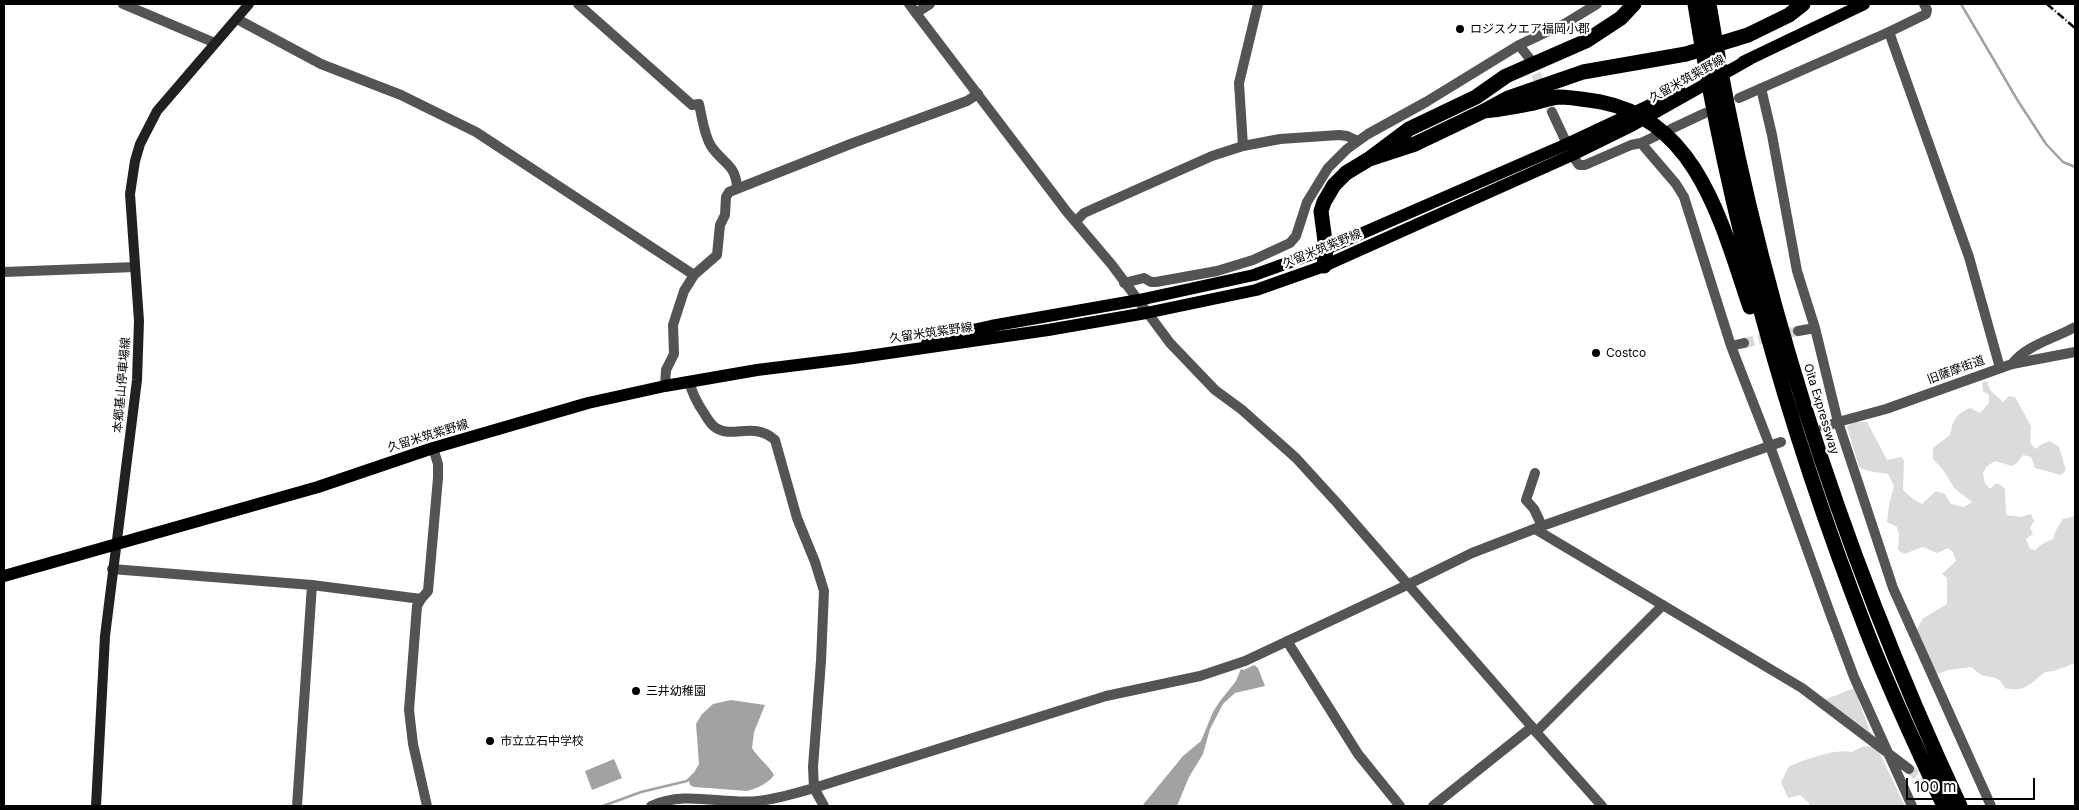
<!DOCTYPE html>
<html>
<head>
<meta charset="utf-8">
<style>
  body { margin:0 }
  #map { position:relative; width:2079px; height:810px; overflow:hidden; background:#fff; font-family:Inter,sans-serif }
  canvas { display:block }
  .frame { position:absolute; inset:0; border:5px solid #000; pointer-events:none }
  .scale { position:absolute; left:1906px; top:778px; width:129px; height:22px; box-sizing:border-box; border:2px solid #000; border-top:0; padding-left:6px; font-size:15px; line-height:18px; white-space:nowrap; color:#000; -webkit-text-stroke:4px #fff; paint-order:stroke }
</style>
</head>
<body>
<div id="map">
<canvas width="2079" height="810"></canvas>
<div class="frame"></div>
<div class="scale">100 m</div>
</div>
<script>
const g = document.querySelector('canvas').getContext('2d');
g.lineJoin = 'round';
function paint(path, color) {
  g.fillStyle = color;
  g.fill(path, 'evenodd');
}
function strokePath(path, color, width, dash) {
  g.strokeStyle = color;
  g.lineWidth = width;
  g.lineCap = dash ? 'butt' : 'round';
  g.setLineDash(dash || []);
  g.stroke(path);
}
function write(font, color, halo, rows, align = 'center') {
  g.font = font + ' Inter,"Noto Sans JP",sans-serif';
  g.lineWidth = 4.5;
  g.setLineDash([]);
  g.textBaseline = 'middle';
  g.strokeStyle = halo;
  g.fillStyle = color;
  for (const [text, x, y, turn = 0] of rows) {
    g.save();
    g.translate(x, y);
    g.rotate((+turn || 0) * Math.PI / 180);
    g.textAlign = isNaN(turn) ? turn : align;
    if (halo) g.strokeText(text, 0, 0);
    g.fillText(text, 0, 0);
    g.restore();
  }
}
const green = new Path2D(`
  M1987 381 1990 390 2003 402 2009 396 2015 397 2031 426 2030 442 2035 449 2042 444 2050 441 2059 447 2066 470 2061 475 2035 468 2031 457 2023 455 2017 463 2012 466 1995 461 1987 466 1983 473 1985 483 1990 489 1995 484H1999L2005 489 2006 515 2021 517 2031 514 2034 521 2030 528 2033 534 2026 539 2030 549 2035 550 2042 544 2053 539 2057 528 2063 519 2075 516V663L2054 671 2045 672C2030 684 2025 693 2005 688 1998 677 1998 678 1985 676 1980 675 1975 670 1971 667L1948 670 1938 674 1933 668 1917 630 1922 619 1947 604V578L1942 574 1956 561 1953 552 1948 548 1937 553 1923 547 1904 554 1898 550 1899 535 1897 527 1887 522 1889 505 1894 486 1888 474 1868 471 1859 467 1847 427 1853 422H1867L1887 460 1902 457 1904 461 1903 490 1913 499 1922 504 1936 491 1945 494 1951 504 1964 507 1972 502 1955 489 1943 470 1933 459V448L1950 435C1953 420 1955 415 1970 408L1980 413 1989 403V395L1983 391 1982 383Z
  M1854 688 1872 737 1824 700Z
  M1864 746 1873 747 1880 754 1905 806H1809V803L1800 795 1788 798 1781 782 1789 766C1806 760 1834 748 1852 752Z`);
const water = new Path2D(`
  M1254 665 1258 668 1265 686 1235 693 1223 704 1210 729 1203 754 1189 777 1177 806H1142L1183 756 1201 741 1213 712 1220 701 1236 681 1241 669 1244 670Z
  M731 700 765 705 754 732 752 748C758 758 770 767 774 775 769 783 756 789 747 791L694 787 690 785 689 781 699 764 696 724 702 714 713 704Z
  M614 759 622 778 592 790 585 771Z`);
const stream = new Path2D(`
  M1961 4 2018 101 2046 144 2063 162 2075 167
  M603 806 641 792 687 781 694 774`);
const minorTunnel = new Path2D(`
  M1530 60 1552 112
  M1744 343 1798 331
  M1909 769 1933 786`);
const minor = new Path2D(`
  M123 4 215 43
  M578 4 692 105 699 104C702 117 704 135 711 146 723 164 736 164 737 188
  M916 13 930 4
  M237 19 321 64 401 95 476 132 694 275
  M1519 45 1530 59
  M1761 88 1772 135 1797 271 1815 328 1838 422 1893 588 1991 806
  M1739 98 1889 32 1926 14 1927 10 1924 4
  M1552 112 1567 144
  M1671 129 1705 113
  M1641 143 1676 184 1684 197 1731 346 1770 446 1830 613 1854 677 1912 806
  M1243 146 1239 83 1258 4
  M1572 155 1579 165H1585L1631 145 1641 143 1656 136
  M1076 221 1084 213 1212 156 1243 146 1280 139 1339 135 1347 136 1358 141
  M4 272 135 267
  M1124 283 1144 278 1151 282H1156L1217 271 1253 260 1290 243 1296 236 1307 202 1315 189 1328 168 1347 149 1368 134 1426 102 1519 45 1566 23 1597 4
  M1798 331 1815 328
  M1731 346 1744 343
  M689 381C692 393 697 403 704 413 707 418 711 425 716 428 734 439 753 421 775 440L797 518 815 562 824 591 821 661 813 767 814 788 1106 696 1200 676 1245 661 1407 585
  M665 386 666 370 674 354 673 325 684 291 694 275 717 255 720 225 725 215 726 197 729 192 853 143 967 101 978 94
  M1838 422 1886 409 2012 364C2026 345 2056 338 2075 327
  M1535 473 1526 500 1534 509 1542 526
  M1535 529 1802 688 1909 769
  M112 569 312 585 421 599 417 606 409 710 413 744 427 806
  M1287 641 1358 754 1400 806
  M297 806 312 585
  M1433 806 1532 727 1536 732 1663 605`);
const tertiary = new Path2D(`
  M909 4 1067 212 1112 265 1170 343 1215 390 1241 409 1296 458 1338 504 1532 727
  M1889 32 1969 257 2000 368
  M2012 364 2075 352
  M1824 427 1838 422
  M1407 585 1472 553 1542 526 1781 442
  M421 599 428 591 438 478V464L433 448
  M1536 732 1602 806
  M651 806C686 790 722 805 758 801 777 799 796 793 814 788L824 806`);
const secondary = new Path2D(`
  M96 806 105 636 137 380 139 321 130 194 135 161 140 144 157 111 249 4`);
const primary = new Path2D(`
  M1743 62 1864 4
  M927 340 991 326 1139 300 1254 275 1326 249 1567 144 1680 91
  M4 576 318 487 433 448 588 403 665 386 757 370 854 358 1048 330 1146 313 1256 290 1324 266 1572 155 1633 125 1750 59`);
const motorway = new Path2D(`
  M1695 4C1729 219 1788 429 1867 632 1890 691 1917 749 1944 806
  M1709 4C1754 282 1841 551 1960 806
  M1484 111C1499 110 1514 107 1529 104 1538 102 1549 98 1559 97 1572 97 1587 100 1601 102 1698 121 1722 225 1750 307
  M1369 159 1415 144 1484 111 1508 98 1583 72 1686 54 1748 35 1789 15 1803 4
  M1324 266 1326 249 1321 211 1324 202 1334 185 1346 173 1369 159 1409 129 1476 97 1506 76 1586 41 1621 18 1634 4`);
const rail = new Path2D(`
  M2047 4 2075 28`);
const markers = [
  [1460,29,5,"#000"],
  [1596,353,5,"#000"],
  [636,691,5,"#000"],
  [490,741,5,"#000"]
];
const poiNames = [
  ["ロジスクエア福岡小郡",1470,29],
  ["Costco",1606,353],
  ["三井幼稚園",646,691],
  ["市立立石中学校",500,741]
];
const streetNames = [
  ["久留米筑紫野線",1687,79,-29],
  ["久留米筑紫野線",1322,249,-22],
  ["久留米筑紫野線",931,333,-8],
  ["旧薩摩街道",1956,370,-20],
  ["本郷基山停車場線",122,385,-85],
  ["Oita Expressway",1821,409,73],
  ["久留米筑紫野線",428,436,-17]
];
paint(green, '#dbdbdb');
paint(water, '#a2a2a2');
strokePath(stream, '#a2a2a2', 2.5);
strokePath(minorTunnel, '#d9d9d9', 10, [10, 5]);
strokePath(minor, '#545454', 10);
strokePath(tertiary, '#545454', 10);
strokePath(secondary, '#212121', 10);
strokePath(primary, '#000', 12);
strokePath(motorway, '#000', 15);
strokePath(rail, '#000', 2.5, [8, 2.5, 1, 2.5]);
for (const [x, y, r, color] of markers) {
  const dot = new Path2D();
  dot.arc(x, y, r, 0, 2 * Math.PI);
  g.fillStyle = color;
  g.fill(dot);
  strokePath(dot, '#fff', 2);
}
write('12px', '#000', '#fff', poiNames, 'left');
write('12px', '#000', '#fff', streetNames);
</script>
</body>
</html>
